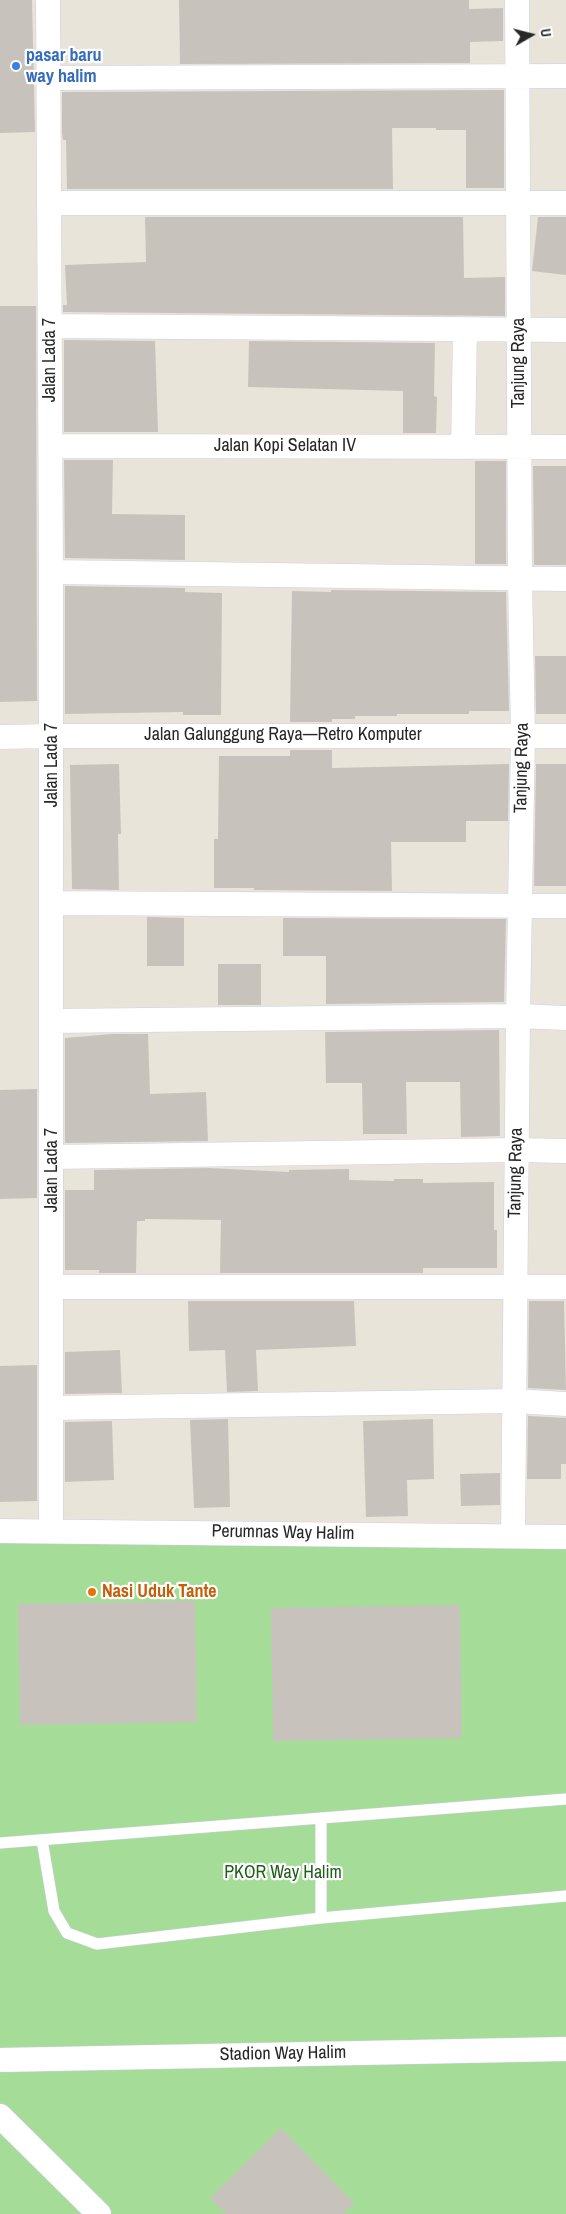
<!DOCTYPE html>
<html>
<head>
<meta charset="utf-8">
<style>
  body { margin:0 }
  #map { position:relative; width:566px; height:2214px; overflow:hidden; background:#e9e4d9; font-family:"Archivo Narrow",sans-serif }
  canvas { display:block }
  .north { position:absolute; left:506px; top:10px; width:50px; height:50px; -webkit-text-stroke:4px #fff; paint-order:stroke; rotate:82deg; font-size:14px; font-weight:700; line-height:20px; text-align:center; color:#272727 }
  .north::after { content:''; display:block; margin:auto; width:18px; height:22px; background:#272727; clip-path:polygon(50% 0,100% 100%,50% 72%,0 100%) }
</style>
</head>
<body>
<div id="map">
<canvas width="566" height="2214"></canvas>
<div class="north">U</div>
</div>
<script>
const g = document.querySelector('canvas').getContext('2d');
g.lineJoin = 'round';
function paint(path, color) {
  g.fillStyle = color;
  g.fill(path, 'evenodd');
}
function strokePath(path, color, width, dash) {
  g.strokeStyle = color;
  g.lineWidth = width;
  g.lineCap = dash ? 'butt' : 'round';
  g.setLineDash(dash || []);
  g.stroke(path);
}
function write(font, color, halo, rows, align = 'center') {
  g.font = font + ' "Archivo Narrow",sans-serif';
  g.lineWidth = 4.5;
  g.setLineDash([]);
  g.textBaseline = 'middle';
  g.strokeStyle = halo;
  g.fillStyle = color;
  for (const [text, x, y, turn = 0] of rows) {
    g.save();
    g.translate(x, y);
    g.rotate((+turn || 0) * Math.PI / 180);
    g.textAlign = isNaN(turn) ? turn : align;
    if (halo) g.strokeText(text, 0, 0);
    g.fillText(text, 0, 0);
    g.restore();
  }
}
const green = new Path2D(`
  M0 1529 566 1532V2214H0Z`);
const building = new Path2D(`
  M0 0H32L35 132 0 133Z
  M179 0H469V9L503 8V41L470 42V63L180 64Z
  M504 90V188H466V130H436V128H392L393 189H67L66 140H63L62 132V92Z
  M145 217H463L464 278 505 277V316L63 312V305H67L65 265 146 262Z
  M538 217H566V275L532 271Z
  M0 306H36L37 701 0 702Z
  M64 340 155 341 158 432H64Z
  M249 341 435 343 434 396 437 397 436 433H403V391L248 387Z
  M64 460H113L112 514 185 515V560L65 558Z
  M475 461H506V564H475Z
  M533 466H566V565H534Z
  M65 586 185 588V592L222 593 221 715H183V712L65 714Z
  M331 590 506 592 509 711H469V714H397V716H355V719H332V722H290L292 591 331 592Z
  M535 656H566V714H536Z
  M290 750H332V768L509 764 508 821H466V842H391L392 891 254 890V888H214V839H218L219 756H290Z
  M119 764 121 834H118L119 890 72 889 70 765Z
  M536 764H566V886H534Z
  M147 917 184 918V966H147Z
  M283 918 506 919 504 1002 326 1004V956H283Z
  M218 964H261V1005H218Z
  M499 1030 500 1136 461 1137 460 1082H406L407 1134H363L362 1083H326L325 1032Z
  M112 1034H148L150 1094 206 1092 208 1141 65 1143V1038Z
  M37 1089V1198L0 1199V1090Z
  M209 1168 289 1172V1170L349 1169V1180L394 1181V1179H423V1183L494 1182V1230H497V1268H423V1273H220L221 1220 145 1219V1221H137L136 1273H99V1270H65V1190H94V1170Z
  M188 1301H354L356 1346 256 1350 258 1391 227 1392 225 1350 189 1351Z
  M529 1301H564L566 1390 528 1388Z
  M120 1350 122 1393 65 1394V1352Z
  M37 1365V1501L0 1502V1366Z
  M528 1416 566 1418V1464H561V1479H527Z
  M228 1419 230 1507 194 1508 190 1420Z
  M433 1419 434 1479 407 1480 408 1516 366 1517 363 1421Z
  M112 1421 114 1480 65 1482V1422Z
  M500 1473V1505L461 1506 460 1474Z
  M195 1601 197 1722 20 1725 18 1604Z
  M460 1605 462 1738 273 1741 271 1608Z
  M281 2128 354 2203 343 2214H226L210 2198Z`);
const service = new Path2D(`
  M321 1818V1918
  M42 1840 54 1911 67 1933 97 1944 321 1918 566 1896
  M0 1843 566 1799`);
const minor = new Path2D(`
  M48 0 51 572V1531
  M49 78 566 76
  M49 203H566
  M50 326 566 330
  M51 446 566 447
  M463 447 465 330
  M51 572 566 579
  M0 737 52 736H566
  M52 903 566 906
  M52 1021 518 1016 566 1018
  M52 1157 517 1150 566 1151
  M51 1287H566
  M51 1408 514 1401 566 1404
  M0 1531 566 1537
  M513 1536 518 1016 523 735 520 580 517 0
  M0 2060 566 2049
  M0 2116 99 2214`);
const markers = [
  [16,66,5,"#3f7fe0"],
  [92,1592,5,"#e8710a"]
];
const shopNames = [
  ["pasar baru",26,56],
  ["way halim",26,77]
];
const streetNames = [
  ["Jalan Lada 7",50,360,-90],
  ["Tanjung Raya",519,363,-90],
  ["Jalan Kopi Selatan IV",285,446],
  ["Jalan Galunggung Raya—Retro Komputer",283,735],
  ["Jalan Lada 7",52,765,-90],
  ["Tanjung Raya",522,768,-89],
  ["Jalan Lada 7",52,1170,-90],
  ["Tanjung Raya",516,1173,-89],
  ["Perumnas Way Halim",283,1533,1],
  ["Stadion Way Halim",283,2054,-1]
];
const foodNames = [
  ["Nasi Uduk Tante",102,1592]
];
const parkNames = [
  ["PKOR Way Halim",283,1873]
];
paint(green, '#a5dc98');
paint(building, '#c7c3bc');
strokePath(service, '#cecfdf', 12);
strokePath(minor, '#cecfdf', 25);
strokePath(service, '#fff', 11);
strokePath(minor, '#fff', 24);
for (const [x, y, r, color] of markers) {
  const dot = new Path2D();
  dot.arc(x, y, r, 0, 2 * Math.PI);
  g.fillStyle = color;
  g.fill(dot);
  strokePath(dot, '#fff', 2);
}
write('bold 18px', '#366cbe', '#fff', shopNames, 'left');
write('18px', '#272727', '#fff', streetNames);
write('bold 18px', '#c56008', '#fff', foodNames, 'left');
write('18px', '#215d1d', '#fff', parkNames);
</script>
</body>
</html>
